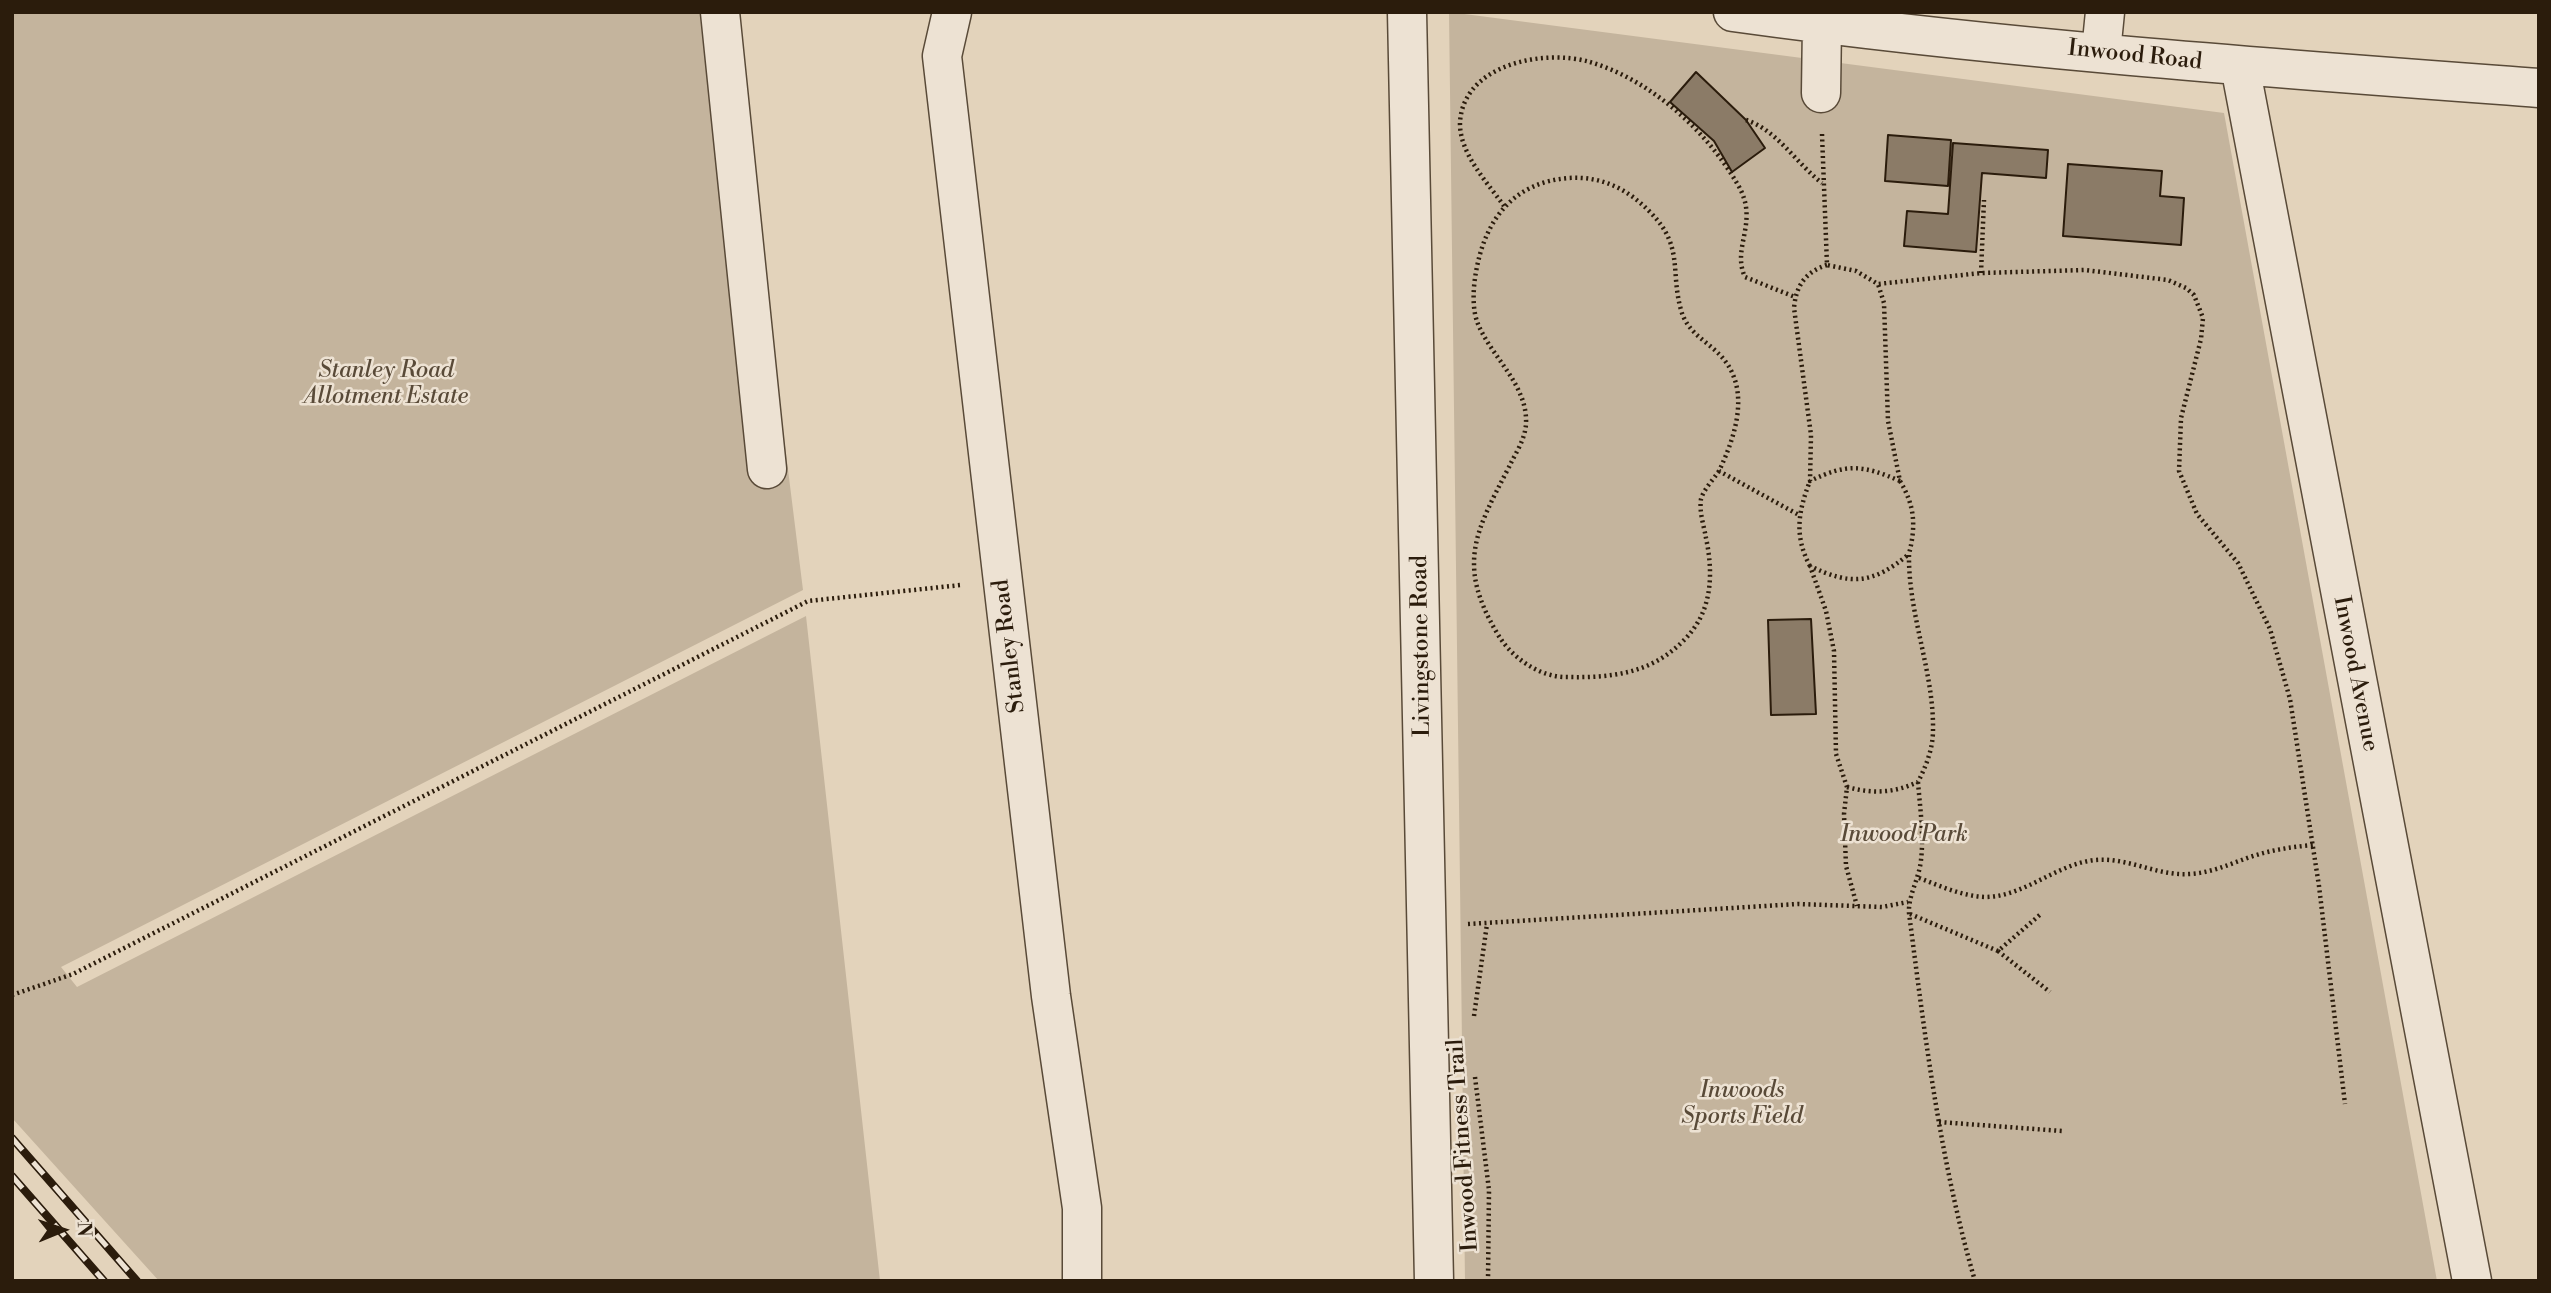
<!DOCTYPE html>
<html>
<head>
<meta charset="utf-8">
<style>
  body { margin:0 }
  #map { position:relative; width:2551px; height:1293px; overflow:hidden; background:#e3d3bb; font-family:"Libre Bodoni",serif }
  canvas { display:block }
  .frame { position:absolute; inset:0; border:14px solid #2b1c0c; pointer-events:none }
  .north { position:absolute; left:28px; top:1195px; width:70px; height:70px; -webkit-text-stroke:5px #ede2d3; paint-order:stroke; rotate:88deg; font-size:19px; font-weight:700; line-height:28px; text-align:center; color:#2b1c0c }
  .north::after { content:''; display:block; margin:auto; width:24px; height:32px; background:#2b1c0c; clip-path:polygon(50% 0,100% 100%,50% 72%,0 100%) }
</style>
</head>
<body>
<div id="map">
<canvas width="2551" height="1293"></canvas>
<div class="frame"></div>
<div class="north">N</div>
</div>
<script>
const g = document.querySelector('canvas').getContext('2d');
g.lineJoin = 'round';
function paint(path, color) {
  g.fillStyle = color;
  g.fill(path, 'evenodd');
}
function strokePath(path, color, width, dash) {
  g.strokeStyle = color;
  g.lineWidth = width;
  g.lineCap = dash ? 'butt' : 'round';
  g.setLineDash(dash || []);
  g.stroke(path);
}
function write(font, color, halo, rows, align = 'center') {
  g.font = font + ' "Libre Bodoni",serif';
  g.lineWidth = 5;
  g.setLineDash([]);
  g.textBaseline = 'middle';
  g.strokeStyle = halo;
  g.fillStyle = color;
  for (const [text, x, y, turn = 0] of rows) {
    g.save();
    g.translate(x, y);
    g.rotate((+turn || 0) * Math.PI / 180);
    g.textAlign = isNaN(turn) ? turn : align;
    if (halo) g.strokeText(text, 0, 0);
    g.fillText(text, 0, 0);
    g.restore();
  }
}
const green = new Path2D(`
  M12 12H731L803 590 61 967 77 987 806 616 880 1281H159L12 1118Z
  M1449 12 2224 113 2437 1281H1465Z`);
const building = new Path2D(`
  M1696 72 1746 120 1765 148 1732 172 1714 141 1670 102Z
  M1888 135 1951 140 1948 186 1885 181Z
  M1953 143 2048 150 2046 178 1982 173 1976 252 1904 246 1907 211 1948 214Z
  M2068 164 2162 171 2160 196 2184 198 2181 245 2063 236Z
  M1811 619 1816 714 1771 715 1768 620Z`);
const path = new Path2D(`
  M1746 120C1777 130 1796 163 1822 183
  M1822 134 1827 265 1856 271 1878 284 1981 273 2085 270 2168 280 2186 288 2194 295 2203 318 2201 339 2181 418 2179 471 2197 514 2238 563 2270 629 2290 699 2319 886 2345 1104
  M1504 206C1487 182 1459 153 1460 122 1464 63 1545 49 1590 62 1651 80 1707 131 1738 185 1760 222 1731 247 1745 277L1795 297
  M1827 265C1805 272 1796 286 1794 308L1811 435 1810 481C1847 463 1863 465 1900 481L1888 421 1884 303 1878 284
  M1981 273 1984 200
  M1719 471C1713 480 1704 489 1701 499 1699 512 1704 526 1706 538 1714 576 1712 614 1682 642 1650 674 1610 678 1566 677 1538 677 1510 656 1497 633 1456 564 1476 531 1509 467 1515 454 1525 440 1526 424 1528 385 1492 358 1478 324 1472 310 1473 288 1476 272 1485 220 1513 182 1569 178 1602 176 1628 189 1651 213 1684 247 1670 271 1681 310 1687 332 1705 340 1719 354 1752 387 1736 435 1719 471L1799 515
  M1900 481C1915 506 1916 526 1909 554
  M1810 566C1794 536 1798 512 1810 481
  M1918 782C1920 808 1924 834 1921 860 1919 879 1908 896 1909 913 1925 1037 1940 1161 1975 1281
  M1847 787C1873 794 1894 793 1918 782 1926 766 1933 749 1933 730 1934 672 1908 614 1909 554 1873 584 1851 586 1810 566L1826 611 1834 651 1836 754 1847 787 1844 814 1846 866 1857 906
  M1919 878C1940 886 1962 896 1985 897 2024 897 2056 864 2095 860 2128 857 2156 876 2189 874 2211 873 2230 864 2250 857 2271 850 2291 847 2313 845
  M1910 914 1998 951 2042 913
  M1468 924 1798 904 1882 907 1908 902
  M1998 951 2050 992
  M12 995 73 974 808 601 961 585
  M1474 1016 1487 924
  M1475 1077 1489 1190 1488 1281
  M1939 1122 2062 1131`);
const minor = new Path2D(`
  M720 12 767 469
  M952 12 942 56 1051 996 1082 1208V1281
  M1407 12 1434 1281
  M1733 12C2000 49 2270 68 2539 88
  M2101 52 2105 12
  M2240 66 2472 1281
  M1821 93 1822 24`);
const rail = new Path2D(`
  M12 1138 137 1281
  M12 1176 104 1281`);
const streetNames = [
  ["Inwood Road",2135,56,6],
  ["Stanley Road",1010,646,-97],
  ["Livingstone Road",1422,646,-91],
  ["Inwood Avenue",2355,674,79],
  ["Inwood Fitness Trail",1464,1145,-94]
];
const parkNames = [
  ["Stanley Road",386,371],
  ["Allotment Estate",386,397],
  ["Inwood Park",1904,835],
  ["Inwoods",1742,1091],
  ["Sports Field",1742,1117]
];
paint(green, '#c4b49d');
paint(building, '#8b7b67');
strokePath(building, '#2b1c0c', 2);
strokePath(minor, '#594a38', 41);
strokePath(path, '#2b1c0c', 4.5, [2, 3.5]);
strokePath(minor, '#ede2d3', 38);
strokePath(rail, '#2b1c0c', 8);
strokePath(rail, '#ede2d3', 5, [16]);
write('23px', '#2b1c0c', '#ede2d3', streetNames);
write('italic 23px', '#594a38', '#ede2d3', parkNames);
</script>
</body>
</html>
